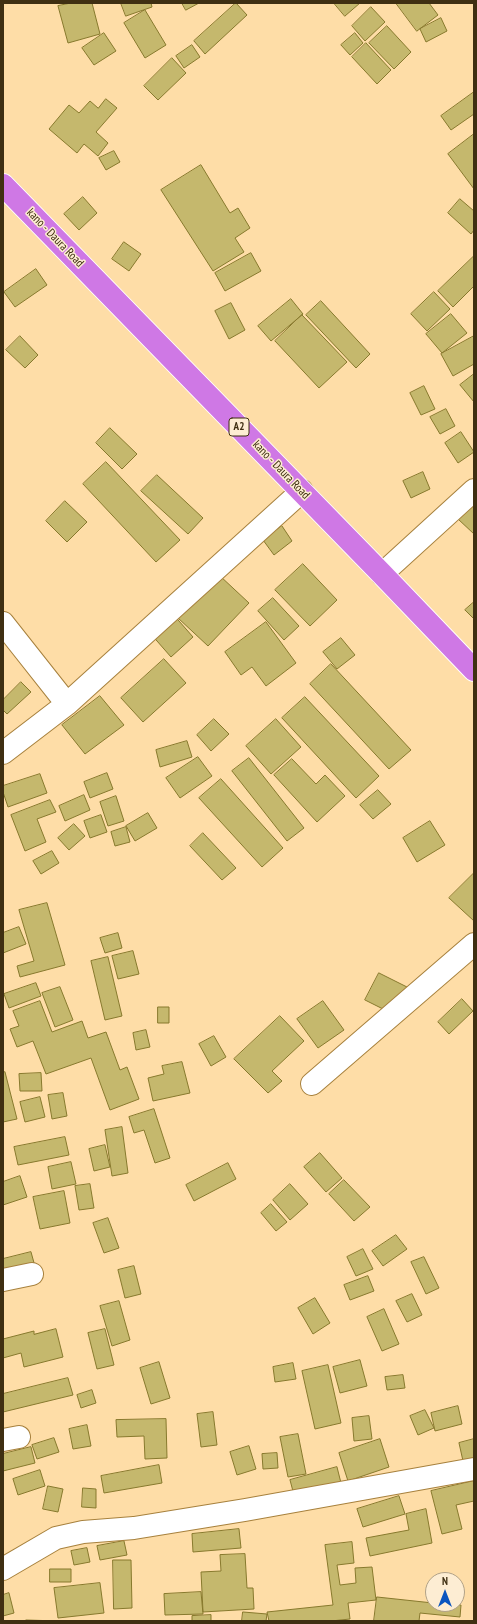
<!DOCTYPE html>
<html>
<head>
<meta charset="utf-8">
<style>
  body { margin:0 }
  #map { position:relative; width:477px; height:1624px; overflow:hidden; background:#fedda7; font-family:"PT Sans Narrow",sans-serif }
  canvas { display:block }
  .frame { position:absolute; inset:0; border:4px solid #3f2f12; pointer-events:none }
  .north { position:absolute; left:425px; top:1572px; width:40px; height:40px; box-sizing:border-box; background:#fdedd3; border:1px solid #b1a186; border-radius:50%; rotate:0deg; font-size:11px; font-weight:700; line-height:16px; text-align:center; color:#3f2f12 }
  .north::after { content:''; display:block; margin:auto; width:14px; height:18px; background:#0a55bf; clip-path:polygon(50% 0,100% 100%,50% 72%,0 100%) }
</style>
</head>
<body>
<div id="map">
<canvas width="477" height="1624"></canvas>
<div class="frame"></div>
<div class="north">N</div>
</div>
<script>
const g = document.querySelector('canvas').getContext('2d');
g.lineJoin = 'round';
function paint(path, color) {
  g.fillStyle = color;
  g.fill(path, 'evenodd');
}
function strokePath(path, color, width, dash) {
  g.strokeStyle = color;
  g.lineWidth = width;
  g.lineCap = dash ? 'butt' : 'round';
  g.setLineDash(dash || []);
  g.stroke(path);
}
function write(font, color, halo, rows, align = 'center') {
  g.font = font + ' "PT Sans Narrow",sans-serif';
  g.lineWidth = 3;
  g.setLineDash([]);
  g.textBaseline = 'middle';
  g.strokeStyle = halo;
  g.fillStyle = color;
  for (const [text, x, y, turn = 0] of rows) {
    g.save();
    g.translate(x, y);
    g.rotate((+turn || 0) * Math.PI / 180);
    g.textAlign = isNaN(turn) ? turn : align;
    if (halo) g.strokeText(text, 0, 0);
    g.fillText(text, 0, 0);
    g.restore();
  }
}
const building = new Path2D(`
  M71 3H92L100 34 68 43 58 6Z
  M121 3H151L152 7 126 16Z
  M182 3H199L186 10Z
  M236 3 247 15 205 54 194 41Z
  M334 3H360L345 16Z
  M396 3H429L438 15 417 31Z
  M371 7 385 22 365 41 352 26Z
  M145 10 166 45 145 58 124 23Z
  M441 18 447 31 426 42 420 29Z
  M387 26 411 52 394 69 369 43Z
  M104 33 116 51 94 65 82 48Z
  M355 33 363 43 350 55 341 45Z
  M366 43 391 70 377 84 352 57Z
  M192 45 200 57 184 68 176 56Z
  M172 58 186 73 158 100 144 86Z
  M474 92V114L451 130 441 116Z
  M106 99 117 108 96 132 108 143 98 156 84 144 77 153 49 129 69 105 79 113 90 101 98 108Z
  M474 134V189L448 154Z
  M114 151 120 162 106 170 99 158Z
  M201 165 230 213 238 208 250 228 235 238 244 252 213 271 161 190Z
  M83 197 97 213 79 230 64 214Z
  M460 199 474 211V230L471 234 448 213Z
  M124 242 141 254 129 271 112 259Z
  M251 253 261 271 225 291 215 273Z
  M474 256V286L453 307 438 291Z
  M36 269 47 285 15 307 4 292Z
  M434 292 450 309 427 331 411 314Z
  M291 299 303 314 271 341 258 326Z
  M321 301 370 354 356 368 306 315Z
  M231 303 245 330 229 339 215 311Z
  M451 314 467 333 442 353 426 334Z
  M302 315 347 362 319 388 275 341Z
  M20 336 38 355 25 368 6 350Z
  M474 336V364L453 376 441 354Z
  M474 374V402L460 385Z
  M424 386 435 409 421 415 410 393Z
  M446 409 455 426 440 434 430 417Z
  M110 428 137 454 122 469 96 443Z
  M461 432 474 452 458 463 445 443Z
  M106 462 180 540 156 562 83 484Z
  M423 472 430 489 411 498 403 481Z
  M157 475 203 518 188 534 141 491Z
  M65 501 87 522 67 542 46 521Z
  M474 503V534L458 519Z
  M282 526 292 541 274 555 263 540Z
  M303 564 337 600 310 626 275 590Z
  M219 575 249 603 208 646 178 618Z
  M273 598 299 626 284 640 258 611Z
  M474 602V619L465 610Z
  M172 613 193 637 171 657 150 633Z
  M266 622 296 663 266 686 252 667 241 675 225 652Z
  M341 638 355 655 337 669 323 652Z
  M164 659 186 683 143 722 121 698Z
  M331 664 411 750 389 769 310 684Z
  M21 682 31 692 7 714 3 710V700Z
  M100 696 124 725 85 754 62 725Z
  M305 697 379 776 356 798 282 718Z
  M214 719 229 734 211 751 197 735Z
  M276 719 301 747 271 774 246 746Z
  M187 741 192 757 160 767 156 750Z
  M198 757 212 776 180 798 166 778Z
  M249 758 304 828 287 841 232 771Z
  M292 759 316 784 325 775 345 796 317 822 274 775Z
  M107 773 113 789 90 798 84 782Z
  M40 774 47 793 8 807 3 792V786Z
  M221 779 283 848 262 867 199 798Z
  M378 790 391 804 373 819 360 805Z
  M84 795 90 810 65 821 59 806Z
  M116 796 124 821 108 826 100 802Z
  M50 800 56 812 37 819 46 842 25 851 11 815Z
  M148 813 157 828 135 841 126 826Z
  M101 815 107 832 90 838 84 821Z
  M430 821 445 845 417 862 403 838Z
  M74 824 85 836 69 850 58 838Z
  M126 827 130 842 115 846 111 832Z
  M203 833 236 868 222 880 190 846Z
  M52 851 59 863 41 874 33 861Z
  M474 873V921L449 898Z
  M47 903 65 965 20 977 17 966 34 961 19 910Z
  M19 927 26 944 3 953V933Z
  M118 933 122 948 105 953 100 938Z
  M133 951 139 974 118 979 112 956Z
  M108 957 122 1016 105 1020 91 961Z
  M379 973 407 987 393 1014 365 1000Z
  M36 983 41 996 9 1008 4 994Z
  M60 987 73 1020 55 1027 42 993Z
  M462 999 473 1011 449 1034 438 1022Z
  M40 1001 52 1032 82 1021 88 1038 106 1032 120 1070 127 1067 139 1099 110 1110 91 1058 46 1074 33 1041 17 1047 10 1029 19 1026 13 1011Z
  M323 1001 344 1030 318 1048 297 1019Z
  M158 1007H169V1023H158Z
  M280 1016 304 1041 272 1071 282 1081 268 1093 234 1059Z
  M146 1030 150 1047 136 1050 133 1033Z
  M214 1036 226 1057 211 1066 199 1044Z
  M182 1062 190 1093 153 1101 148 1078 164 1074 162 1066Z
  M5 1072 17 1119 3 1122V1073Z
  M41 1073 42 1091H20L19 1074Z
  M63 1093 67 1116 52 1119 48 1095Z
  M40 1097 45 1117 25 1122 20 1102Z
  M154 1109 170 1158 155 1163 144 1130 134 1133 129 1117Z
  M122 1127 128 1173 112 1176 105 1130Z
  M65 1137 69 1155 18 1165 14 1147Z
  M105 1145 110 1167 94 1171 89 1149Z
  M320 1153 342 1178 326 1192 304 1167Z
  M71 1162 76 1184 52 1189 48 1167Z
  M228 1163 236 1179 194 1201 186 1185Z
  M20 1176 27 1197 3 1205V1182Z
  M344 1180 370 1207 354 1221 329 1194Z
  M90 1184 94 1208 79 1210 75 1186Z
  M290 1184 308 1204 290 1220 273 1200Z
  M64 1191 70 1223 40 1229 33 1197Z
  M271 1204 287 1222 276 1231 261 1213Z
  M108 1218 119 1248 104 1253 93 1223Z
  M396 1235 407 1249 383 1266 372 1251Z
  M363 1249 373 1269 356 1276 347 1257Z
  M31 1252 36 1270 3 1278V1259Z
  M424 1257 439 1288 426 1294 411 1262Z
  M134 1266 141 1294 125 1298 118 1270Z
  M368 1276 374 1291 350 1300 344 1285Z
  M412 1294 422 1315 407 1322 396 1301Z
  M315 1298 330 1323 313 1334 298 1308Z
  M119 1301 130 1340 112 1346 100 1306Z
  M384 1309 399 1344 382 1351 367 1317Z
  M56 1329 63 1357 24 1367 21 1353 3 1358V1339L34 1331V1334Z
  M105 1329 114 1365 97 1369 88 1333Z
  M360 1360 367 1386 340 1393 333 1367Z
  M159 1362 170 1398 151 1404 140 1368Z
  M293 1363 296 1379 275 1382 273 1367Z
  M328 1365 341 1423 315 1429 302 1371Z
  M403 1375 405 1388 387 1390 385 1377Z
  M68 1378 73 1395 3 1412V1394Z
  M92 1390 96 1403 81 1408 77 1395Z
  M458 1406 462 1424 435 1431 431 1413Z
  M425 1410 434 1428 418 1435 410 1416Z
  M213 1412 217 1445 201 1447 197 1414Z
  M369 1416 372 1439 354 1441 352 1418Z
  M166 1419 167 1458 145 1459 144 1436 117 1437 116 1420Z
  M87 1425 91 1446 73 1449 69 1429Z
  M298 1434 306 1474 288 1477 280 1437Z
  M54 1438 59 1452 37 1459 32 1445Z
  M380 1439 389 1467 348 1481 339 1453Z
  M474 1439V1459L463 1461 459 1443Z
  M249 1446 256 1469 237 1475 230 1452Z
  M31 1447 35 1463 3 1471V1454Z
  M277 1453 278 1468 263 1469 262 1454Z
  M159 1465 162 1483 104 1493 101 1476Z
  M337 1467 341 1483 294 1495 290 1480Z
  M40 1470 45 1486 18 1495 13 1479Z
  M474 1481V1501L456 1505 462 1529 442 1534 431 1491Z
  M48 1486 63 1489 58 1512 43 1509Z
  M83 1488 96 1489V1508L82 1507Z
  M399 1496 405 1514 363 1527 357 1509Z
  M426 1509 432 1543 370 1556 366 1538 409 1530 406 1514Z
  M239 1529 241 1548 193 1552 192 1534Z
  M124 1541 127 1555 100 1560 97 1546Z
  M352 1542 354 1563 337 1565 340 1585 356 1583 355 1568 372 1567 376 1600 348 1603 350 1619 331 1621H269L267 1612 333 1605 325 1545Z
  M87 1548 90 1562 74 1565 71 1551Z
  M245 1554 247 1588H253L254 1609 203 1612 201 1572 221 1571 220 1555Z
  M113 1560H131L132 1608 114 1609Z
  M50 1569H71V1582H50Z
  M100 1583 104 1613 58 1618 54 1588Z
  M201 1592 203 1614 165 1615 164 1594Z
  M9 1593 14 1613 3 1616V1595Z
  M377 1597 433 1603V1604L461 1605 460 1617 420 1613 419 1621H374Z
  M243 1612 267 1614 266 1621H242Z
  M211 1615V1621H192V1616Z
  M26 1620 59 1621H26Z`);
const street = new Path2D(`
  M382 574 474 490
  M3 623 67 704
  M3 753 67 704 302 491
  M312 1084 474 944
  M3 1280 32 1274
  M3 1440 19 1437
  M3 1569 56 1538 83 1532 134 1528 245 1510 474 1469`);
const highway = new Path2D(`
  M3 185 382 574 474 670`);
const shields = [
  [239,427,20]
];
const shieldNames = [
  ["A2",239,427]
];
const streetNames = [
  ["kano - Daura Road",55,238,46],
  ["kano - Daura Road",281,470,46]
];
paint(building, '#c5b86d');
strokePath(building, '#87792d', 1);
strokePath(street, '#a7813d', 24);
strokePath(highway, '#fff', 24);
strokePath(street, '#fff', 22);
strokePath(highway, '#cf78e5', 22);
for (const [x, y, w] of shields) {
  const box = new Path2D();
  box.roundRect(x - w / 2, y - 9, w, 18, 3);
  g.fillStyle = '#fdedd3';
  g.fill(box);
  strokePath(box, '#3f2f12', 1);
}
write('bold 11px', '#3f2f12', null, shieldNames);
write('12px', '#3f2f12', '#fdedd3', streetNames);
</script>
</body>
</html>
